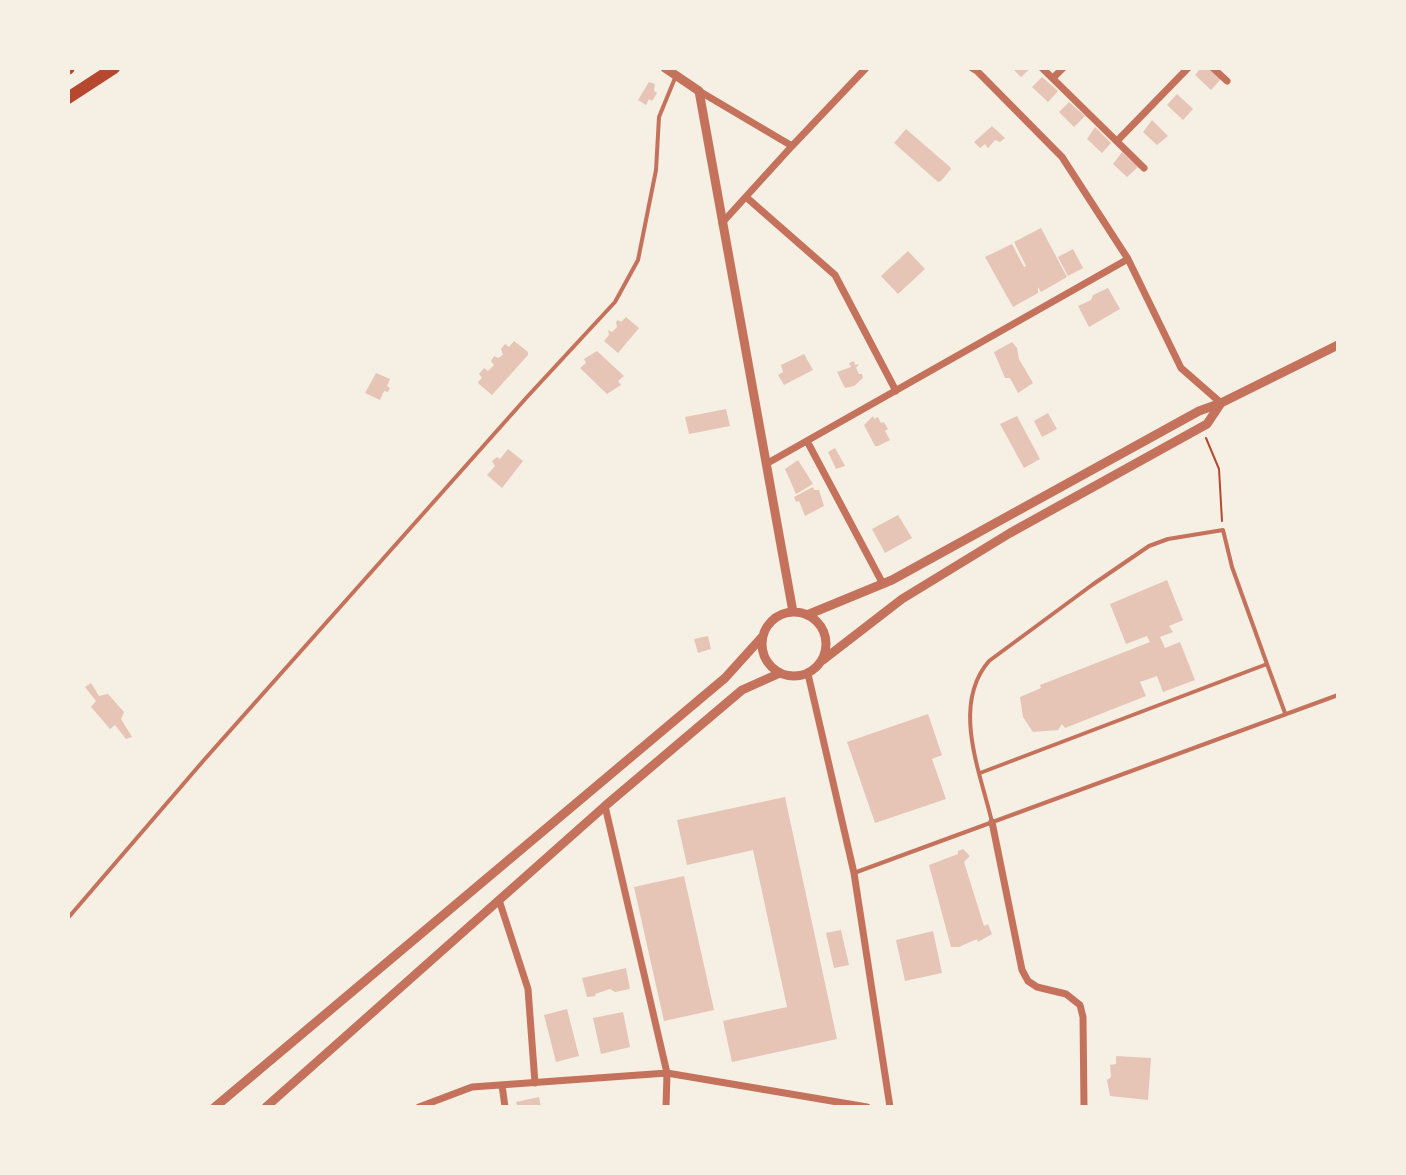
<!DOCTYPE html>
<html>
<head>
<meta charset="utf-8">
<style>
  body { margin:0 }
  #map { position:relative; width:1406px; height:1175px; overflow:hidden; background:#f6efe4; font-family:Roboto,sans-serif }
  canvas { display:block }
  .frame { position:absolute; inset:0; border:70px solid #f6efe4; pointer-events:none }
</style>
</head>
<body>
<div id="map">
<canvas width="1406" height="1175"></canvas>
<div class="frame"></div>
</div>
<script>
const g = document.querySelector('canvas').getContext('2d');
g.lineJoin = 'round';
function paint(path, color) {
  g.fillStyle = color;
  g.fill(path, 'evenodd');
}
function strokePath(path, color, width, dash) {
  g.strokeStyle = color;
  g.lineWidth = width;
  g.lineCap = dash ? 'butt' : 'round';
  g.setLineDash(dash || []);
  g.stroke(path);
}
const building = new Path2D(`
  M1012 68H1031L1021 77Z
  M1201 68H1210L1221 79 1211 90 1195 75Z
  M1042 77 1058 91 1048 102 1032 87Z
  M649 82 655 84 654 91 657 93 652 101 649 99 646 105 638 100Z
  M1177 94 1193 109 1183 120 1167 105Z
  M1069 102 1085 116 1074 127 1059 112Z
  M1152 120 1168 136 1157 145 1143 132Z
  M992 126 1005 138 1000 142 995 140 988 148 985 144 980 148 974 142Z
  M1095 127 1111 143 1102 153 1087 139Z
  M906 129 950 167 951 169 941 181 938 182 894 143Z
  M1122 152 1138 167 1127 177 1113 164Z
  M1041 228 1067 277 1041 292 1038 287V293L1013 307 985 257 1012 244 1024 267 1026 266 1014 242Z
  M1073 249 1083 268 1068 276 1058 257Z
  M908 251 925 269 898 294 881 276Z
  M1108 288 1120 309 1089 327 1078 306 1091 300 1093 295Z
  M626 317 639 328 618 353 604 341 609 335 608 330 612 332 617 327 616 322 618 320 621 322Z
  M514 341 528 352V355L492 395 479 384 478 382 482 378 479 374 484 368 488 371 494 365 491 361 494 356 498 358 503 355 501 349 505 344 509 347Z
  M1012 342 1017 348 1019 359 1033 383 1018 393 1010 378H1005L994 352Z
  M597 351 624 376 618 381 621 385 607 394 580 368 586 363 584 359Z
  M804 354 813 370 784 385 778 375 783 372 781 365Z
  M854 361 855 365 859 364 856 368 859 374H862L863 378 854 386 845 388 837 372 851 367 849 363Z
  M376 373 390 379 387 386 390 388 388 392 384 391 380 400 365 393Z
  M726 409 730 426 689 434 685 417Z
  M1048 413 1057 429 1042 437 1034 421Z
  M873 416 874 419 878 417 881 423 884 422 888 429 885 431 890 440 878 446H875L864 425Z
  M1017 416 1040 459 1024 468 1000 424Z
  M835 448 845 466 836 469 828 452Z
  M508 449 523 461 502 488 487 475 495 466 492 461 497 457 500 459Z
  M798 460 813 484 796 494 785 469Z
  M813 487 814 490H819L824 506 805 516 799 501 796 502 794 497Z
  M898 515 912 538 885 553 872 529Z
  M1167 580 1183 620 1169 626 1173 632 1160 637 1165 648 1180 642 1195 680 1163 692 1157 676 1140 682 1146 696 1065 728 1062 724 1058 730 1033 732 1023 717 1020 697 1041 688 1040 685 1150 642 1147 636 1126 644 1110 604Z
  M708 636 711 649 698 653 694 639Z
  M91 683 99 696 108 694 124 712 121 719 132 737 126 739 115 725 110 729 91 707 96 701 85 687Z
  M928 714 942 755 932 759 946 799 875 823 847 742Z
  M785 797 837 1039 732 1062 723 1021 787 1007 753 850 687 865 677 820Z
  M963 849 970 856 964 862 982 920 984 926 988 924 992 934 978 942 977 939 959 947H951L929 865 958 854V851Z
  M684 876 714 1010 664 1021 634 887Z
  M841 930 849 965 834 968 826 933Z
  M933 931 942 973 905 981 896 940Z
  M626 968 630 989 615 992 610 989 595 994 596 996 587 997 582 978Z
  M567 1009 579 1056 556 1062 544 1015Z
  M623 1012 630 1047 601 1054 593 1018Z
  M1116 1056 1151 1058 1148 1100 1110 1096 1107 1080 1111 1077 1110 1065 1116 1064Z
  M539 1097 541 1107H518L516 1102Z`);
const path = new Path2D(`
  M1206 438 1219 469 1222 521`);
const service = new Path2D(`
  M1267 664 1285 713
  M980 773 1267 664 1232 567 1223 530 1168 539 1149 546 1092 585 989 661C951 705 980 771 992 822
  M854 873 1338 695
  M68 918 204 760 527 397 615 302 638 260 656 170 659 117 675 78`);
const minor = new Path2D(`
  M972 68 977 71 1062 157 1128 259 1181 368 1221 403
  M1042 68 1144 168
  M1213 68 1227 81
  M1053 78 1063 68
  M699 91 792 146 866 68
  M1117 141 1188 68
  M746 197 835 275 896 391
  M722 223 792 146
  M807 441 883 584
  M766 464 1128 259
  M808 674 854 873 890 1107
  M605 806 667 1073 666 1107
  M992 822 1022 970 1028 981 1037 987 1066 994 1080 1005 1083 1017 1084 1107
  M499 900 528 989 535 1083
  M502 1085 505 1107
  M419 1107 472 1087 667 1073 867 1107`);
const tertiary = new Path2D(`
  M665 68 699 91 793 612
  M762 644a32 32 0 1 1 64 0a32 32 0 1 1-64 0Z
  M807 615 892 580 1199 411 1221 403 1338 345
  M823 660 902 599 1010 533 1207 424 1221 403
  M215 1107 725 678 763 636
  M266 1107 605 806 742 690 780 673`);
const trunk = new Path2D(`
  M68 69 69 68
  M68 98 114 68`);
paint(building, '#e6c5b7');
strokePath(path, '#b5482f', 2);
strokePath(service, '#c5725c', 4);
strokePath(minor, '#c5725c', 7);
strokePath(tertiary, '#c5725c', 9);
strokePath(trunk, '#b5482f', 12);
</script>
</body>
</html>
